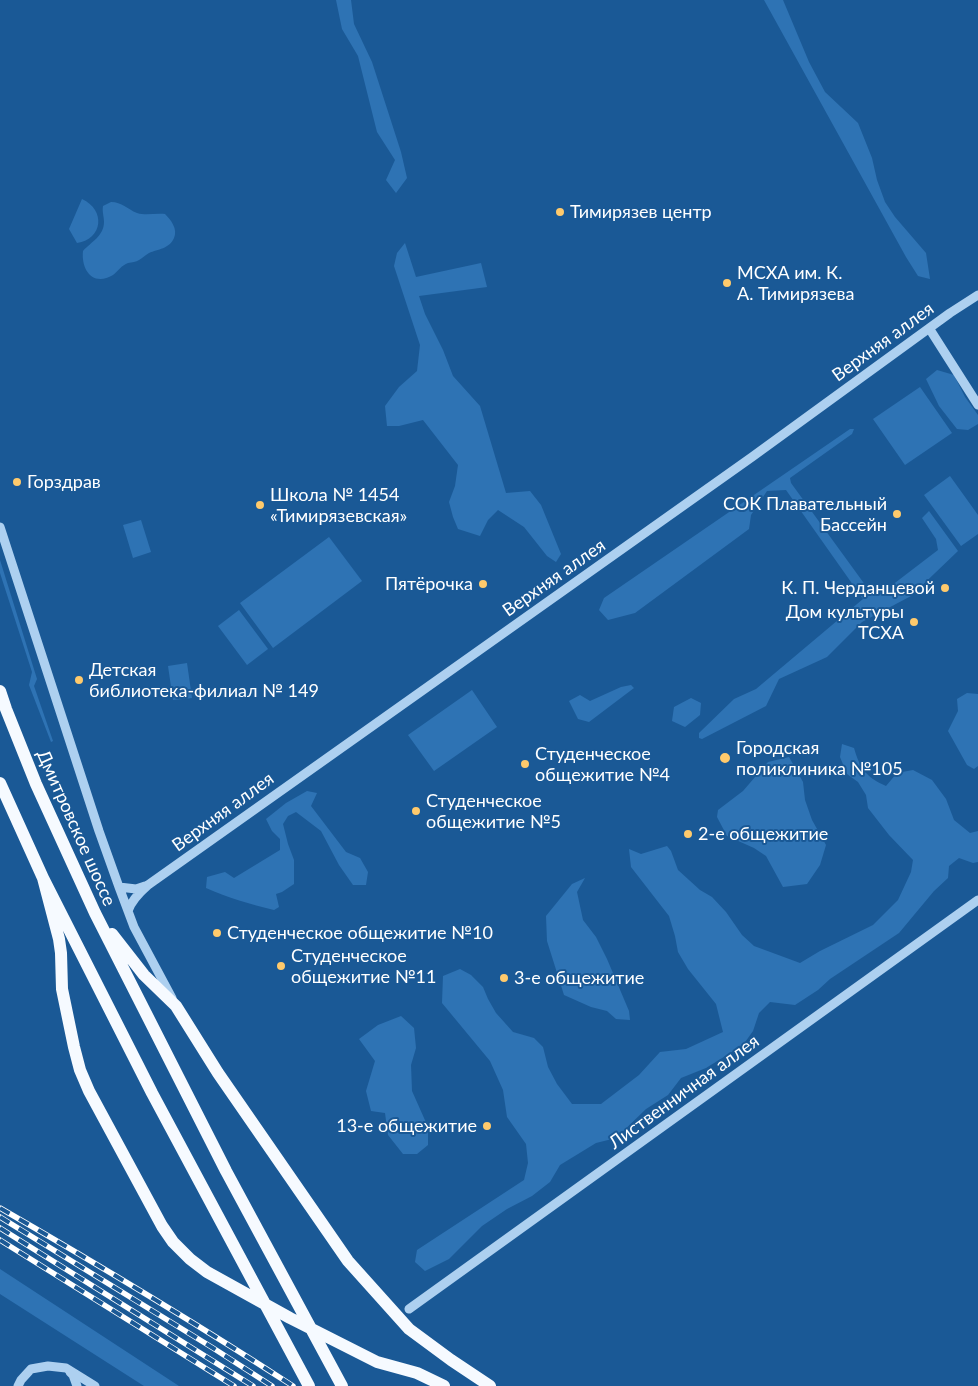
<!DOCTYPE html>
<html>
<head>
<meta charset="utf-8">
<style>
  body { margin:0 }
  canvas { display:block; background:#1a5996 }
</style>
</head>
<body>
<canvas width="978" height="1386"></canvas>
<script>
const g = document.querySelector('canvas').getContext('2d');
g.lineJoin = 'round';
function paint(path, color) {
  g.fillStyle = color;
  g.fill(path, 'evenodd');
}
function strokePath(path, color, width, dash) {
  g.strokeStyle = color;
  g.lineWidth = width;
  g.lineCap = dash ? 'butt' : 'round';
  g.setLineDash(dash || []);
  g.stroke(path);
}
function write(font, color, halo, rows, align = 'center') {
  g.font = font + ' Lato,sans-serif';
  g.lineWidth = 4;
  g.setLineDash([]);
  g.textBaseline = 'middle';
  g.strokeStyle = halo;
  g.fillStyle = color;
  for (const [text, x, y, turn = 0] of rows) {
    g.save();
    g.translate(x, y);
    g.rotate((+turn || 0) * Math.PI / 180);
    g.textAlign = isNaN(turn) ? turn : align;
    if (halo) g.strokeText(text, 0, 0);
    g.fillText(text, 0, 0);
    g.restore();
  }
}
const green = new Path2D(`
  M336 0H351L354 24 372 62 401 152 407 178 396 193 386 180 395 160 377 132 358 56 342 29Z
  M764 0H783L809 62 825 92 858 123 872 158 877 180 885 202 895 217 926 253 930 279 918 276 906 257Z
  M82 199C106 210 103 239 77 243L69 229Z
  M111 202C122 202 127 209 137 213 146 216 155 213 165 214 171 220 178 229 174 238 169 249 158 249 149 253 145 255 143 258 139 260 136 262 132 262 128 263 122 265 118 271 113 275 93 287 81 270 83 251 91 242 104 236 104 222 104 216 102 212 103 206Z
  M405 243 416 277 481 263 487 287 419 296 425 314 443 350 453 376 480 406 506 493 530 491 541 505 561 554 556 562 547 556 524 527 498 510 488 520 480 536 458 529 453 517 449 502 455 486 458 465 423 420 399 426H387L385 406 399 387 417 371 420 345 394 266 397 253Z
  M937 370 954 375 965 397 978 415V424L968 430 957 429 939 406 926 379Z
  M920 387 952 433 905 465 873 419Z
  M850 429H854L852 434 790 478 791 483 871 593 887 589 938 550 936 539 922 518 929 511 958 551 911 596 862 622 827 657 779 679 766 706 702 739 699 738V733L734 699 756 689 863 599 786 490 767 491 751 515 749 529 635 613 608 620 599 610 604 598Z
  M950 476 978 515V534L961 546 924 495Z
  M141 520 151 552 133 558 123 525Z
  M329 537 362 581 273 648 240 603Z
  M0 560 37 679 34 686 53 741 51 742 29 685 32 672 0 573Z
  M239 610 268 649 247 665 218 626Z
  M187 663 192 698 173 700 168 666Z
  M631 685 634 688 589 722 578 719 569 701 580 695 590 701 621 687Z
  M472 690 497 727 434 771 408 735Z
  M967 693 978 694V766L974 769 967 765 948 731 958 711 957 699Z
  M691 698 701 703 700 715 685 727 672 721 674 707Z
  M842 744 854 748C860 769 866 777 886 786L897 773 913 770 932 780 946 799 954 820 970 833 978 831V862L973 863 959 858 949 866 948 878 934 891 899 933 830 979 818 990 795 1005 770 1002 759 1013 753 1031 743 1045 706 1068 681 1078 668 1095 646 1109 616 1138 596 1143 560 1165 550 1182 532 1196 507 1209 482 1226 449 1259 425 1271 415 1262 417 1250 524 1180 528 1163 526 1144 507 1117 503 1090 490 1061 442 1003 443 976 460 969 471 975 483 987 488 999 496 1013 513 1032 534 1038 543 1047 548 1067 557 1084 572 1104H601L639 1075 660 1052 686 1049 723 1032 716 1004 688 969 678 952 675 936 669 916 631 867 629 849 641 854 667 846 671 851 678 870 700 890 712 897 726 912 742 935 754 946 800 963 820 951 873 925 898 900 911 872 913 860 889 835 868 808 866 795 858 782 847 774 840 757Z
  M789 757 803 782 805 800 812 820 826 845 820 865 807 884 783 887 766 856 754 848 727 836 717 817 718 810 743 791 768 762Z
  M307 791 317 793 311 806 346 852 360 858 368 872 366 885H353L339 865 321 831 296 812 288 816 283 824 288 844 294 860V884L282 892 276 894 279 907 274 910C250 904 228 898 206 888L207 877 225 872 234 878 280 850V839L272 831 266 819 286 803Z
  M585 878 577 892 583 920 596 937 607 959 629 1011 630 1020 616 1019 607 1011 591 1007 564 995 547 941 546 916 572 884Z
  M401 1016 414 1028 416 1048 411 1065 412 1091 428 1127V1145L417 1154H403L388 1135 385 1113 371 1111 366 1091 375 1061 359 1039 378 1025Z
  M0 1269 179 1386H144L0 1294Z`);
const minor = new Path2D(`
  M929 328 978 405
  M0 527 99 831 119 887 134 927 172 998
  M119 887 136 889 145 886
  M128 911C131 901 140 892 148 885L752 457 950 313 978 295
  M409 1309 978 900
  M70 1372 73 1375 77 1386
  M18 1386 21 1380 31 1369 48 1366 66 1368 95 1386`);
const major = new Path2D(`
  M0 691 6 709 36 784 95 913 226 1171 342 1386
  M0 783 43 878 152 1093 309 1386
  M43 878 59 939 61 953 62 989 74 1047 80 1070 89 1091 162 1226 173 1242 190 1259 207 1272 290 1318 377 1362 417 1373 444 1386
  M112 934 144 975 176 1006 218 1073 348 1261 409 1329 451 1360 490 1386`);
const rail = new Path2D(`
  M0 1208C99 1265 197 1324 293 1386
  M0 1217 213 1348 272 1386
  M0 1228 253 1386
  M0 1240 234 1386`);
const markers = [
  [560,212,5,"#ffca6c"],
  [727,283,5,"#ffca6c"],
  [17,482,5,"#ffca6c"],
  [260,505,5,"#ffca6c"],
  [897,514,5,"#ffca6c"],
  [483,584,5,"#ffca6c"],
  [945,588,5,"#ffca6c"],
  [914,622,5,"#ffca6c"],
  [79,680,5,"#ffca6c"],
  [725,758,6,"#ffca6c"],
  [525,764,5,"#ffca6c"],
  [416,811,5,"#ffca6c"],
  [688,834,5,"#ffca6c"],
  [217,933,5,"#ffca6c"],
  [281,966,5,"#ffca6c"],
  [504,978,5,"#ffca6c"],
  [487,1126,5,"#ffca6c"]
];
const poiNames = [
  ["Тимирязев центр",570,212],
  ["МСХА им. К.",737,273],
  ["А. Тимирязева",737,294],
  ["Горздрав",27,482],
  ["Школа № 1454",270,495],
  ["«Тимирязевская»",270,516],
  ["СОК Плавательный",887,504,"right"],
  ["Бассейн",887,525,"right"],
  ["Пятёрочка",473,584,"right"],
  ["К. П. Черданцевой",935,588,"right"],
  ["Дом культуры",904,612,"right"],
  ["ТСХА",904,633,"right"],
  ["Детская",89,670],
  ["библиотека-филиал № 149",89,691],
  ["Городская",736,748],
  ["поликлиника №105",736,769],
  ["Студенческое",535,754],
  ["общежитие №4",535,775],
  ["Студенческое",426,801],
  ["общежитие №5",426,822],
  ["2-е общежитие",698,834],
  ["Студенческое общежитие №10",227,933],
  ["Студенческое",291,956],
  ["общежитие №11",291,977],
  ["3-е общежитие",514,978],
  ["13-е общежитие",477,1126,"right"]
];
const streetNames = [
  ["Верхняя аллея",883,342,-36],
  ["Верхняя аллея",554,578,-35],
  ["Верхняя аллея",223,812,-36],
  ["Дмитровское шоссе",76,828,66],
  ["Лиственничная аллея",684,1092,-36]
];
paint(green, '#2e73b4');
strokePath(minor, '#add0f0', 9);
strokePath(major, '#f6faff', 12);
strokePath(rail, '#fff', 5.5);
strokePath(rail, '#1a5996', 4, [11]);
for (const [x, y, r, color] of markers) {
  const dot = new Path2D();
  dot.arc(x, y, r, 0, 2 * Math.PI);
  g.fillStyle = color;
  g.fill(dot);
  strokePath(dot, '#1a5996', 2);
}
write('18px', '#fff', '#1a5996', poiNames, 'left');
write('18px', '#fff', '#1a5996', streetNames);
</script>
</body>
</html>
